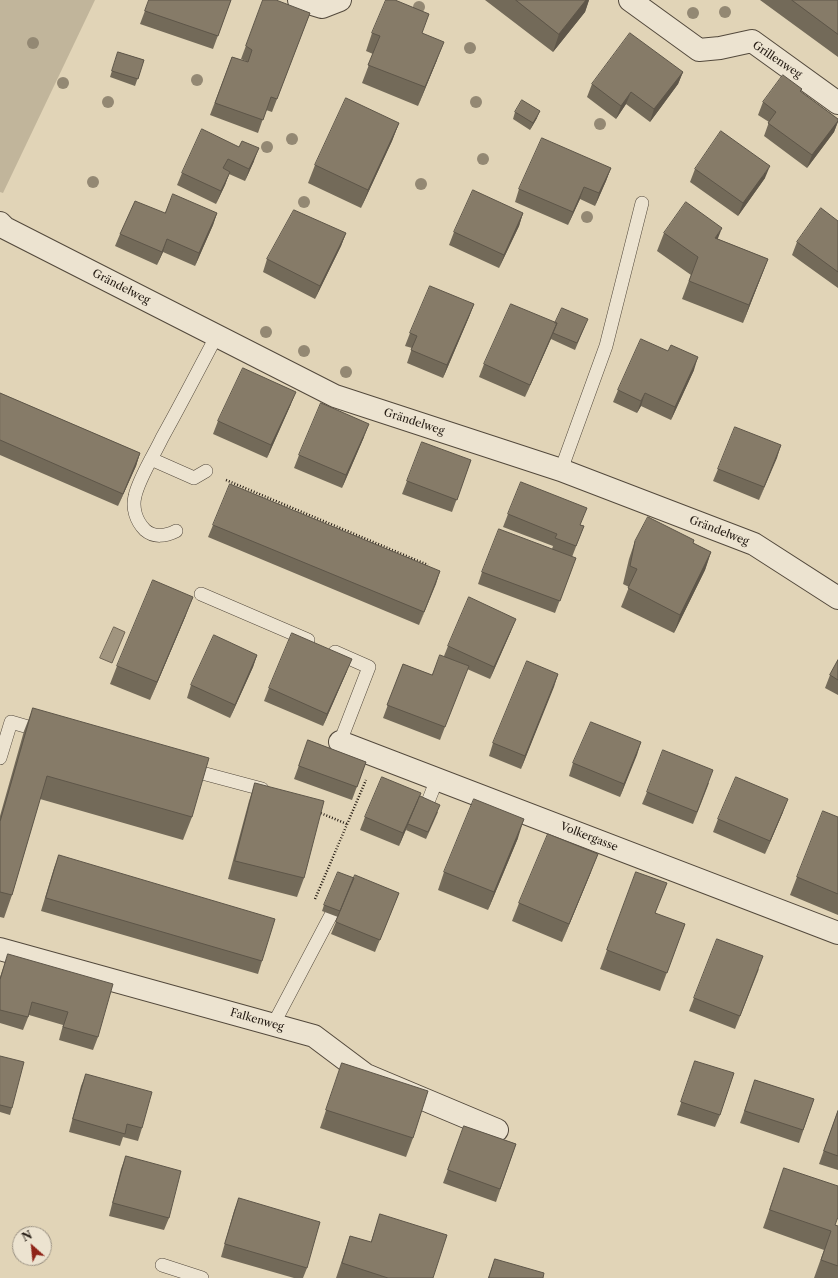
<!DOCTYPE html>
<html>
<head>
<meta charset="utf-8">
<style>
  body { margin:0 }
  #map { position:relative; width:838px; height:1278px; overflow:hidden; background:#e1d4b7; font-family:"Libre Caslon Text",serif }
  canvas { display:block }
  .north { position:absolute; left:12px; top:1226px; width:40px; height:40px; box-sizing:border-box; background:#ece3d0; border:1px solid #9c9384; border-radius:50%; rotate:333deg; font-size:11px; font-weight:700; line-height:16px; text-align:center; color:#241b13 }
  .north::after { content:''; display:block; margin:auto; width:14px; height:18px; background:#8f2418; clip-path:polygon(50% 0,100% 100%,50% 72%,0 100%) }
</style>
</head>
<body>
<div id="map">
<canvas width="838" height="1278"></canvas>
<div class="north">N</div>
</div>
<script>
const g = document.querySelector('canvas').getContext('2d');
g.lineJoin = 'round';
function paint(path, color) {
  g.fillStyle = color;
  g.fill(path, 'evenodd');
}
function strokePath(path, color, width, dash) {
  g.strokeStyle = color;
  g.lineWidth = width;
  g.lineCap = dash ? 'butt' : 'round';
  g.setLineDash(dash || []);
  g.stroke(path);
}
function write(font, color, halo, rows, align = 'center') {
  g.font = font + ' "Libre Caslon Text",serif';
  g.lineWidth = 3.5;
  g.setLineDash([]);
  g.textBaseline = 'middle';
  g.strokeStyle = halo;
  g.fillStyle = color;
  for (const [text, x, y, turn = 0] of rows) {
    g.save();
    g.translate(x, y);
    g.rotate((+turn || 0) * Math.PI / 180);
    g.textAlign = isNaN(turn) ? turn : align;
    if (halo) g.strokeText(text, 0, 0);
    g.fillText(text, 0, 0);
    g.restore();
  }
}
const green = new Path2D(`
  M0 0H95L3 193 0 192Z`);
const water = new Path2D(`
  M114 627 125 632 112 663 100 658Z`);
const path = new Path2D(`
  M226 480 428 565
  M318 812 347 824
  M315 899 366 780`);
const service = new Path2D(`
  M151 459 194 478 206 471
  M561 470 606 346 642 203
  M176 531C166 536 154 538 145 530 136 521 132 508 135 496 139 478 154 455 162 438 181 404 199 369 217 335
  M201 594 308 640
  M335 652 369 667 340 742
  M0 758 11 722 42 731
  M187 769 262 789
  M426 807 437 779
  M273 1025 331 915
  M162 1265 202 1278`);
const minor = new Path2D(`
  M299 0 322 7 340 0
  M630 0 699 50 720 48 752 41 838 103
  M0 223 5 228 335 396 561 470 754 544 838 598
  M340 742 838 933
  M0 949 314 1036 366 1075 497 1130`);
const trees = [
  [419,7],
  [725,12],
  [693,13],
  [33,43],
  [470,48],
  [197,80],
  [63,83],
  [108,102],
  [476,102],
  [600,124],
  [292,139],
  [267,147],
  [483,159],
  [93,182],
  [421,184],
  [304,202],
  [587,217],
  [266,332],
  [304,351],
  [346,372]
];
const wall = new Path2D(`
  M149 0H231L213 49 140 24Z
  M263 0 310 13 272 112 266 110 258 133 210 115 232 57 248 62 241 59Z
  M485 0H589L585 12 553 52Z
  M760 0H838V57Z
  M372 33H422L437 60 418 106 362 83 373 54 366 51Z
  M118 52 144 60 135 86 110 77Z
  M683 72 678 84 650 122 626 104 616 119 587 97 592 84Z
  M802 89 801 92 838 119V122L834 132 807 168 764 136 769 122 758 115 763 102Z
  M515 112 537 118 530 130 513 119Z
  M399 123 392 141 361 208 308 183 315 165Z
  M239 147 254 161 245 181 229 174 225 185 216 204 177 185 182 173Z
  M611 168 606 181 595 206 580 199 568 225 515 202 519 189Z
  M695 169 765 178 738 216 690 182Z
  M165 213H217L213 225 195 266 163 252 157 265 115 246 120 234Z
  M523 213 519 226 499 268 449 245 454 232Z
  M838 221V288L792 255 797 242Z
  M346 233 341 246 315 299 263 272 267 259Z
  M664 233 718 239 768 259 743 323 682 299 691 275 657 251Z
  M474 304 469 317 443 378 407 363 412 348 405 346 410 333Z
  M555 323 585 326 575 350 551 339 525 397 479 377 484 364Z
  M694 370 671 420 641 406 637 413 613 402 618 390Z
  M0 393 140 453 136 466 118 506 0 455Z
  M291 404 267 458 213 434 218 421Z
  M364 437 342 488 294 468 299 455Z
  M781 445 759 500 713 481 718 469Z
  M471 460 452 512 402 494 407 481Z
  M508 514 580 525 584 526 572 557 571 571 555 613 478 584 482 572 552 549 553 546 503 527Z
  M213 525 440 571 419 625 208 537Z
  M635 541 693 543 711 552 705 570 674 633 621 607 629 587 623 584 629 559Z
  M186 615 150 700 110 684 117 666Z
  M511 631 490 679 467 669 440 740 383 718 403 664 432 675 444 656 448 646Z
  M257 655 253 667 230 718 187 698 191 685Z
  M838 660V695L825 688 830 675Z
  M347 671 323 726 264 701 269 688Z
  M558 674 521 769 489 756 493 743Z
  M33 708 192 817 183 840 40 799 12 895 4 918 0 917V816L24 731Z
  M308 740 366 762 352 800 294 779Z
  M641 742 620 797 569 776 573 763Z
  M255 783 304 878 297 897 228 879 249 801Z
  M709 783 693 824 642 804 647 792Z
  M418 800 438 812 426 839 406 830 407 827 399 846 360 830 365 817Z
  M783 812 765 854 713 832 718 819Z
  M838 817V915L790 895 797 877Z
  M518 838 488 910 438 890 444 872Z
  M59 855 262 961 258 974 41 911 54 868Z
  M591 872 562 942 512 921 519 903Z
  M636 872 656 914 685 924 660 991 600 969Z
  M354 878 399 893 375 952 331 934 338 917 322 911 324 905Z
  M8 954 98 1037 93 1050 59 1040 63 1025 29 1015 23 1030 0 1023V977Z
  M759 969 735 1029 689 1011 694 998Z
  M0 1056 12 1108 10 1115 0 1112Z
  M695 1061 720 1115 715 1127 677 1115Z
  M342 1063 413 1138 406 1157 320 1128Z
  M86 1074 142 1128 138 1141 123 1137 120 1146 69 1132 81 1086Z
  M755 1080 814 1099 799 1143 740 1123Z
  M838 1110V1170L819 1164Z
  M464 1126 516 1144 496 1202 443 1183Z
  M126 1156 169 1218 164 1230 109 1216 121 1169Z
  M784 1168 835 1225 838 1226V1278H814L824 1250 763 1228Z
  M239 1198 307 1268 303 1278H294L221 1257 234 1211Z
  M380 1214 433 1278H336L350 1236 371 1242Z
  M495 1259 543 1278H488Z`);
const shadedWall = new Path2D(`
  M586 0H589L585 12 553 52 559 34Z
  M444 42 437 60 418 106 425 87Z
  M683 72 678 84 650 122 654 109Z
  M631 92 626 104 616 119 621 106Z
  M540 111 537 118 530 130 533 123Z
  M838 121 834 132 807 168 812 155Z
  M399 123 392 141 361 208 368 190Z
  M259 148 254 161 245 181 249 169Z
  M770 166 765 178 738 216 743 203Z
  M611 168 606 181 595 206 599 193Z
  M230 172 225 185 216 204 221 191Z
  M584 187 580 199 568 225 573 212Z
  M217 213 213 225 195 266 199 253Z
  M523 213 519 226 499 268 504 255Z
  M722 228 715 246V238Z
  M346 233 341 246 315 299 320 286Z
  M167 239 163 252 157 265Z
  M768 259 761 277 743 323 749 305Z
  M474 304 469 317 443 378 447 365Z
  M557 323 552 336 525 397 530 385Z
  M698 357 694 370 671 420 675 407Z
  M296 392 291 404 267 458 271 445Z
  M645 393 641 406 637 413 641 401Z
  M369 424 364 437 342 488 346 475Z
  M781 445 777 458 759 500 764 487Z
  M140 453 136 466 118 506 123 494Z
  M711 552 705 570 674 633 680 615Z
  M440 571 436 584 419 625 424 612Z
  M193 597 186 615 150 700 157 682Z
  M516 619 511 631 490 679 494 667Z
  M257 655 253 667 230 718 235 705Z
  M352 659 347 671 323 726 327 714Z
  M558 674 554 687 521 769 525 756Z
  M641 742 637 755 620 797 624 784Z
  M788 799 783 812 765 854 770 841Z
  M416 806 399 846 403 833Z
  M524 819 518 838 488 910 494 892Z
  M598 854 591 872 562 942 569 924Z`);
const building = new Path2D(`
  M149 0H231L218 36 145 11Z
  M263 0H276L310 13 277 99 271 97 263 120 215 103 232 57 248 62 252 50 246 46Z
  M386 0H395L429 14 422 33 444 42 425 87 368 65 380 36 372 33Z
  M516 0H586L559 34Z
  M792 0H838V34Z
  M630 33 683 72 654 109 631 92 621 106 592 84Z
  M118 52 144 60 138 79 112 71Z
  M783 75 802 89 800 91 838 119V121L812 155 768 123 776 112 763 102Z
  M346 98 399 123 368 190 315 165Z
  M522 100 540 111 533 123 515 112Z
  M202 129 239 147 242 141 259 148 249 169 228 159 223 168 230 172 221 191 182 173Z
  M721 131 770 166 743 203 695 169Z
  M542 138 611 168 599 193 584 187 573 212 519 189Z
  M473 190 523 213 504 255 454 232Z
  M173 194 217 213 199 253 167 239 162 252 120 234 135 201 165 213Z
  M686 202 722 228 715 238 768 259 749 305 689 281 698 257 664 233Z
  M821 208 838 221V272L797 242Z
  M294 210 346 233 320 286 267 259Z
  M430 286 474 304 447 365 411 350 417 336 410 333Z
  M511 304 557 323 530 385 484 364Z
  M562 308 588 319 577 343 553 333 557 323H555Z
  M641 339 668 351 671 345 698 357 675 407 645 393 641 401 618 390Z
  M243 368 296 392 271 445 218 421Z
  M0 393 140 453 123 494 0 440Z
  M321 403 369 424 346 475 299 455Z
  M735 427 781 445 764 487 718 469Z
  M422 442 471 460 457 500 407 481Z
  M521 482 587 508 580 525 584 526 576 546 555 538 557 534 508 514Z
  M230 484 440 571 424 612 213 525Z
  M648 517 694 540 693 543 711 552 680 615 628 588 637 569 630 566 635 541Z
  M499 529 576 558 560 601 482 572Z
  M153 580 193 597 157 682 117 666Z
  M469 597 516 619 494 667 448 646Z
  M292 633 352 659 327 714 269 688Z
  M214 635 257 655 235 705 191 685Z
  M440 655 469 666 445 727 387 705 403 664 432 675Z
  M838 660V680L830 675Z
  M527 661 558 674 525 756 493 743Z
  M33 708 209 758 192 817 47 776 12 895 0 892V822Z
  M591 722 641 742 624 784 573 763Z
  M308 740 366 762 357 787 299 766Z
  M663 750 713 770 697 812 647 792Z
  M382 777 421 793 403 833 365 817Z
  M736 777 788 799 770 841 718 819Z
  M255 783 324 801 304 878 235 861Z
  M420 796 440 805 428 832 408 824Z
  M474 799 524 819 494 892 444 872Z
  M823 811 838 817V894L797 877Z
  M548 834 598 854 569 924 519 903Z
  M59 855 275 919 262 961 46 898Z
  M338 872 354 878 340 911 324 905Z
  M636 872 667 883 655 913 685 924 667 973 607 950Z
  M355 875 399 893 380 940 336 922Z
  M717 939 763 956 740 1016 694 998Z
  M8 954 113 984 98 1037 63 1027 68 1012 32 1002 28 1017 0 1010V980Z
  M0 1056 24 1062 12 1108 0 1105Z
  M695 1061 734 1073 720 1115 681 1102Z
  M342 1063 428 1091 413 1138 326 1110Z
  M86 1074 152 1092 142 1128 127 1124 125 1134 73 1119Z
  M755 1080 814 1099 803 1130 745 1111Z
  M838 1111V1156L824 1151Z
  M464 1126 516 1144 500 1189 448 1170Z
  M126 1156 181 1171 169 1218 113 1203Z
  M784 1168 838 1186V1217L835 1225 838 1226V1266L821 1260 831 1231 770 1210Z
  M239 1198 320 1222 307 1268 225 1244Z
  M380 1214 447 1235 433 1278H388L342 1263 350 1236 371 1242Z
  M495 1259 544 1273 543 1278H489Z`);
const streetNames = [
  ["Grillenweg",777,60,34],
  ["Grändelweg",121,287,27],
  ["Grändelweg",414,422,18],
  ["Grändelweg",719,531,21],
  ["Volkergasse",589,837,21],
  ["Falkenweg",257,1020,16]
];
paint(green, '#c1b59b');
paint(water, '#a1957f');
strokePath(water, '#6f6454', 1);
strokePath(service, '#53493c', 14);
strokePath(minor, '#53493c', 24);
strokePath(path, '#241b13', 2.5, [1, 2]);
strokePath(service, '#ece3d0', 13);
strokePath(minor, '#ece3d0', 22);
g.fillStyle = '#938873';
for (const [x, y] of trees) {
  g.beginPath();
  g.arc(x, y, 6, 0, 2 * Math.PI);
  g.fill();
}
paint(wall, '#736a59');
paint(shadedWall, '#5e5649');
paint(building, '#867b68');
strokePath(building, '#5e5649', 1);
write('11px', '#241b13', '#ece3d0', streetNames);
</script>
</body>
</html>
